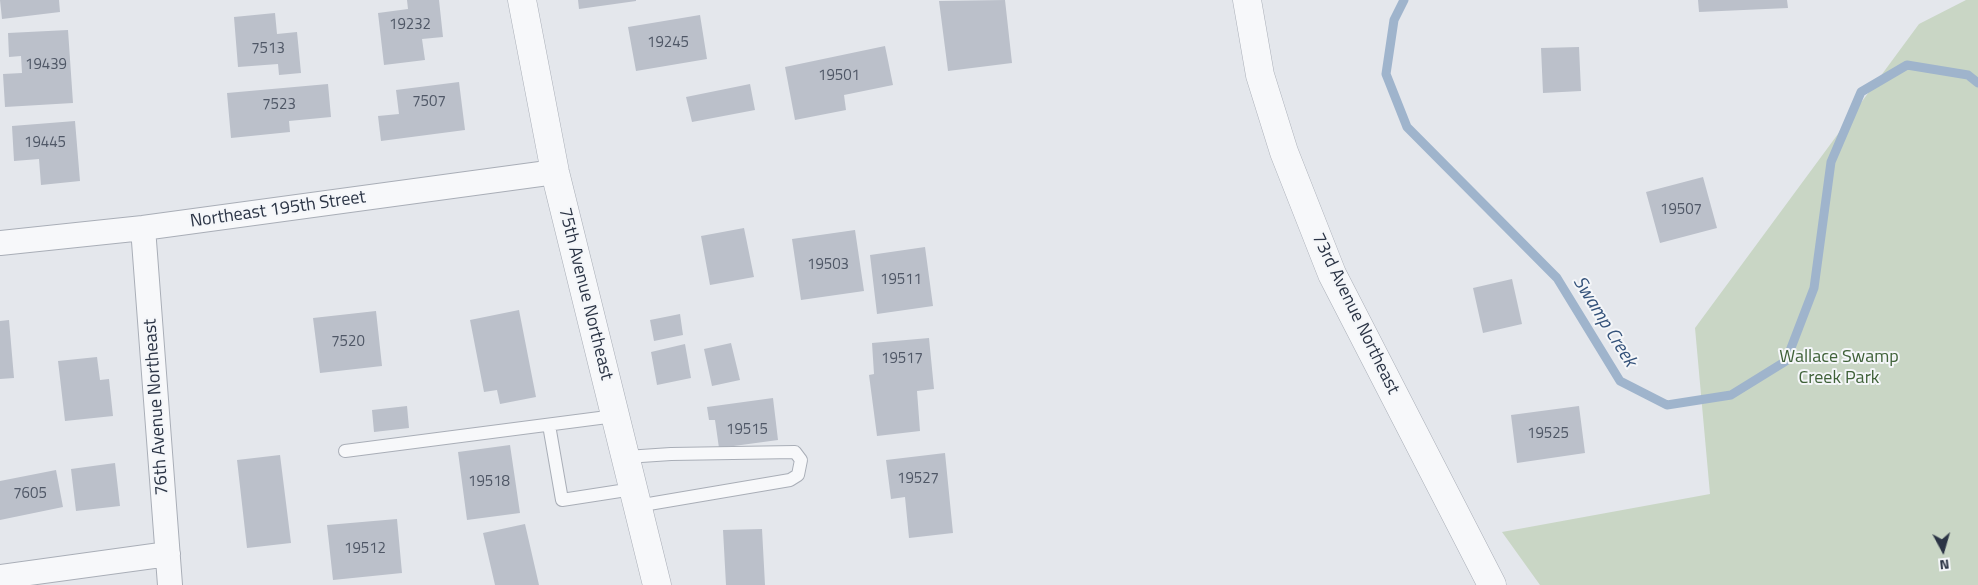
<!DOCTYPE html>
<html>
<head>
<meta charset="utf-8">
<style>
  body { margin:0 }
  #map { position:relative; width:1978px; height:585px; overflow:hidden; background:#e4e7ec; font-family:"Titillium Web",sans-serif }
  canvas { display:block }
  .north { position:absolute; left:1918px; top:525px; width:50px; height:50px; -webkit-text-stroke:4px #f4f6f9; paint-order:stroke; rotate:174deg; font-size:14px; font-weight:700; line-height:20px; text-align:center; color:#2b3445 }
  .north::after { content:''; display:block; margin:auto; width:18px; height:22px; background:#2b3445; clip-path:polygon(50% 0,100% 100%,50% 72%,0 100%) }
</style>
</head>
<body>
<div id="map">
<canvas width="1978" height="585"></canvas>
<div class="north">N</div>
</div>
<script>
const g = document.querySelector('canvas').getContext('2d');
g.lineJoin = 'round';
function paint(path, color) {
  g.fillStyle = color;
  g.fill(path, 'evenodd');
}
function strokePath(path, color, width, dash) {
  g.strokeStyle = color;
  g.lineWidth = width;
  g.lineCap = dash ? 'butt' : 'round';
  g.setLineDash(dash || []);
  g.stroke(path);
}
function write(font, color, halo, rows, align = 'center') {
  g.font = font + ' "Titillium Web",sans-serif';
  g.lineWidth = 4;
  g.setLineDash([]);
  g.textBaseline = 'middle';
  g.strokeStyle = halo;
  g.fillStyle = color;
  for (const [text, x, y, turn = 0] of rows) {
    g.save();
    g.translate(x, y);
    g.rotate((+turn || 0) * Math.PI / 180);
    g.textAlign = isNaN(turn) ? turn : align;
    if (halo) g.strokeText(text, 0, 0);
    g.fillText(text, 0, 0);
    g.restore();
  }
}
const green = new Path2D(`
  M1966 0H1978V585H1540L1502 532 1710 494 1695 328 1919 24Z`);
const stream = new Path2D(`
  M1404 0 1394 20 1386 74 1407 127 1557 278 1620 381 1667 405 1731 395 1786 361 1814 288 1831 162 1861 92 1907 65 1968 75 1978 83`);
const building = new Path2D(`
  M0 0H59L60 12 2 19Z
  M407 0H439L443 37 422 39 425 60 384 65 378 13 408 9Z
  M578 0H636V1L579 9Z
  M1005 0 1012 63 948 71 939 1Z
  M1698 0H1787L1788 8 1699 12Z
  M275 13 277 34 297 32 301 73 279 75 278 64 238 67 234 17Z
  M700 15 707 59 636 71 628 27Z
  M68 30 73 103 5 107 3 74 22 73 21 56 9 57 8 33Z
  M885 46 893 85 844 95 846 110 795 120 785 67Z
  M1579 47 1581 91 1543 93 1541 48Z
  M459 82 465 130 381 141 378 116 399 114 396 90Z
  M328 84 331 117 289 121 290 132 231 138 227 93Z
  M750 84 755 110 692 122 686 97Z
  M75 121 80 181 41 185 39 159 14 161 12 126Z
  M1703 177 1717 228 1660 243 1646 192Z
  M744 228 754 277 710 285 701 236Z
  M855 230 864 291 801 300 792 239Z
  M925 247 933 306 877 314 870 255Z
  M1512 279 1522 324 1483 333 1473 288Z
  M519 310 536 397 500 404 497 390 484 392 470 320Z
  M376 311 382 366 320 373 313 318Z
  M680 314 683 335 654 341 650 320Z
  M9 320 14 378 0 379V321Z
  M929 338 934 389 917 391 920 431 877 436 869 375 874 374 872 343Z
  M731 343 740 380 712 386 704 349Z
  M685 344 691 378 657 385 651 352Z
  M97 357 100 380 109 379 113 416 65 421 58 361Z
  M773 398 778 440 719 448 715 420H709L707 407Z
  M407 406 409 428 374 432 372 410Z
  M1579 406 1585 453 1517 463 1511 415Z
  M510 445 520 513 467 520 458 452Z
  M945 453 953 533 909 538 905 497 891 499 886 460Z
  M280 455 291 543 247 548 237 460Z
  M115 463 120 506 76 511 71 469Z
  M56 470 63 507 0 520V481Z
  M397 519 402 573 333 580 327 525Z
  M525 524 539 585H495L483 533Z
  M762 529 765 585H726L723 530Z`);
const service = new Path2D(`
  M549 425 562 500 633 489
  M345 451 615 416
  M626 457 671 454 795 452 801 460 798 475 790 480 637 506`);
const minor = new Path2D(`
  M143 228 170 585
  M0 243 143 228 555 172
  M0 577 168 554`);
const tertiary = new Path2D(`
  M522 0 555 172 657 585
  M1247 0 1260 75 1284 152 1332 274 1492 585`);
const numberNames = [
  ["19232",410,25],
  ["19245",668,43],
  ["7513",268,49],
  ["19439",46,65],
  ["19501",839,76],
  ["7507",429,102],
  ["7523",279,105],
  ["19445",45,143],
  ["19507",1681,210],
  ["19503",828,265],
  ["19511",901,280],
  ["7520",348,342],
  ["19517",902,359],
  ["19515",747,430],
  ["19525",1548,434],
  ["19527",918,479],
  ["19518",489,482],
  ["7605",30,494],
  ["19512",365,549]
];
const streetNames = [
  ["Northeast 195th Street",278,210,-8],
  ["75th Avenue Northeast",585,294,76],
  ["73rd Avenue Northeast",1355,314,64],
  ["76th Avenue Northeast",157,407,-94]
];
const parkNames = [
  ["Wallace Swamp",1839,358],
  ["Creek Park",1839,379]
];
const waterNames = [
  ["Swamp Creek",1604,322,58]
];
paint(green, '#c9d6c5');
strokePath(stream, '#9fb4cc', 9);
paint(building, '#bbc0ca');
strokePath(service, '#a9aeb7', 14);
strokePath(minor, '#a9aeb7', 26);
strokePath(tertiary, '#a9aeb7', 29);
strokePath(service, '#f7f8fa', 12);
strokePath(minor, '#f7f8fa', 24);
strokePath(tertiary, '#f7f8fa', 28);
write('15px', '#4f5766', null, numberNames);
write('18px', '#2b3445', '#f4f6f9', streetNames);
write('18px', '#3f6138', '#f4f6f9', parkNames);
write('italic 19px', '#34527a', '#f4f6f9', waterNames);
</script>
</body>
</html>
